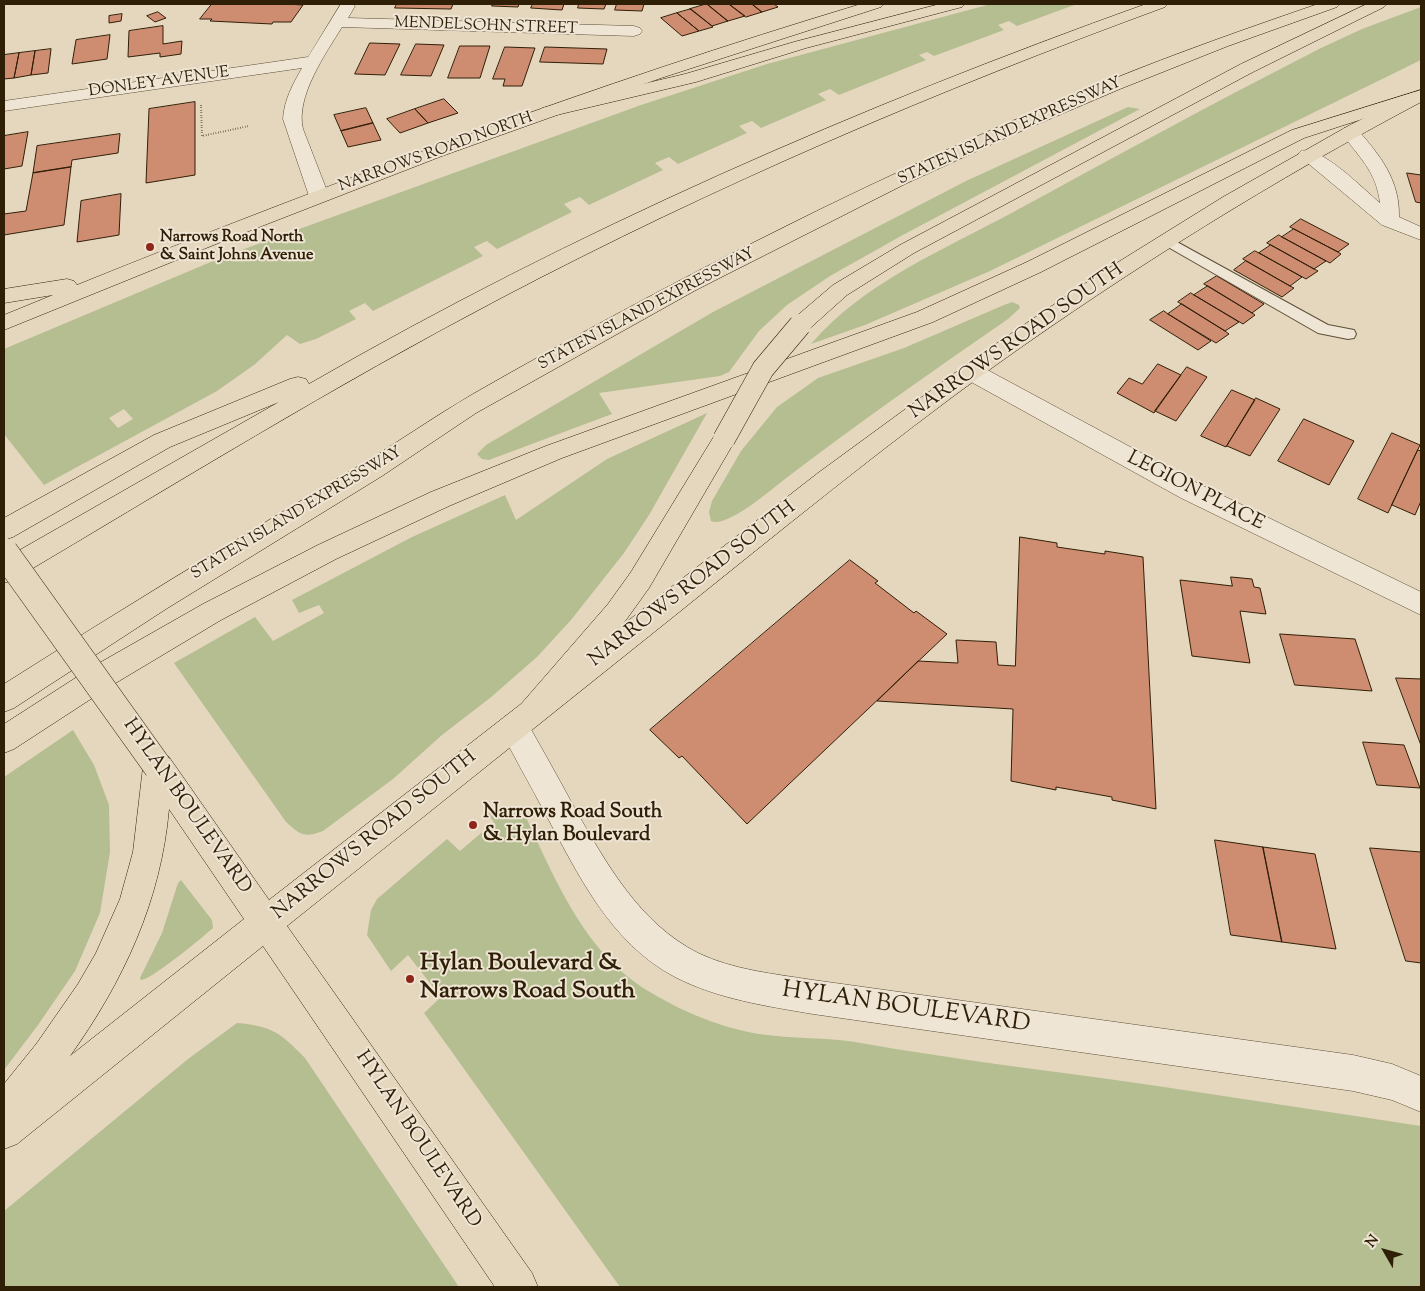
<!DOCTYPE html>
<html>
<head>
<meta charset="utf-8">
<style>
  body { margin:0 }
  #map { position:relative; width:1425px; height:1291px; overflow:hidden; background:#e5d7be; font-family:"Sorts Mill Goudy",serif }
  canvas { display:block }
  .frame { position:absolute; inset:0; border:5px solid #301f07; pointer-events:none }
  .north { position:absolute; left:1360px; top:1226px; width:50px; height:50px; -webkit-text-stroke:4px #eee5d5; paint-order:stroke; rotate:308deg; font-size:14px; font-weight:700; line-height:20px; text-align:center; color:#301f07 }
  .north::after { content:''; display:block; margin:auto; width:18px; height:22px; background:#301f07; clip-path:polygon(50% 0,100% 100%,50% 72%,0 100%) }
</style>
</head>
<body>
<div id="map">
<canvas width="1425" height="1291"></canvas>
<div class="frame"></div>
<div class="north">N</div>
</div>
<script>
const g = document.querySelector('canvas').getContext('2d');
g.lineJoin = 'round';
function paint(path, color) {
  g.fillStyle = color;
  g.fill(path, 'evenodd');
}
function strokePath(path, color, width, dash) {
  g.strokeStyle = color;
  g.lineWidth = width;
  g.lineCap = dash ? 'butt' : 'round';
  g.setLineDash(dash || []);
  g.stroke(path);
}
function write(font, color, halo, rows, align = 'center') {
  g.font = font + ' "Sorts Mill Goudy",serif';
  g.lineWidth = 4;
  g.setLineDash([]);
  g.textBaseline = 'middle';
  g.strokeStyle = halo;
  g.fillStyle = color;
  for (const [text, x, y, turn = 0] of rows) {
    g.save();
    g.translate(x, y);
    g.rotate((+turn || 0) * Math.PI / 180);
    g.textAlign = isNaN(turn) ? turn : align;
    if (halo) g.strokeText(text, 0, 0);
    g.fillText(text, 0, 0);
    g.restore();
  }
}
const green = new Path2D(`
  M991 4H1077L1017 26 1009 21 998 25 1004 30 934 56 927 52 919 55 926 60 839 95 830 89 818 94 826 100 761 128 752 121 739 126 747 133 678 164 669 157 655 163 663 170 589 205 580 197 564 204 572 212 497 249 487 241 474 247 483 256 373 311 365 303 349 311 356 319 316 339 300 344 287 335 254 365 217 391 44 485 4 434V349L225 256 641 105 767 64ZM124 409 133 419 118 428 109 418Z
  M1421 7V60L990 271 865 325 811 344C865 281 946 249 1017 210 1118 155 1219 100 1321 48L1362 29Z
  M1128 107 1140 109 901 236 830 276 787 305 759 331 729 372 720 376 599 393 612 414 489 460 482 459 477 454 486 445 713 312 966 181Z
  M1012 302 1019 305 1020 308 1008 319C933 371 858 423 785 479 772 489 726 529 711 521L709 512 712 501 741 451 777 407 818 378 904 348 1004 305Z
  M707 413 649 515 624 553 571 620 537 657 490 698 442 735 393 779 323 831C305 838 300 835 286 822L174 663 255 617 273 641 324 613 319 605 299 613 292 600 410 538 505 495 516 520 607 459Z
  M73 730 94 765 109 805 110 852 100 913 75 971 38 1025 4 1070V777Z
  M521 807C554 875 582 952 650 992 683 1012 722 1028 759 1034 793 1039 827 1037 861 1043 962 1061 1063 1072 1164 1087 1250 1100 1336 1113 1421 1126V1287H620L424 1013 441 997 408 955 391 971 367 935 371 910 377 899 447 839 460 851 494 822 486 812 490 809 506 811 510 816Z
  M181 880 212 920 213 928C203 937 151 980 141 980L140 978 162 933 178 883Z
  M237 1023C272 1026 281 1033 305 1058L459 1287H4V1211L188 1059Z`);
const building = new Path2D(`
  M212 4H286L303 5 291 22H273L272 24 210 21 212 19H200Z
  M397 4H453L451 9 395 8Z
  M493 4H519L518 7 492 6Z
  M533 4H564L562 10 531 8Z
  M579 4H606L604 9 578 8Z
  M617 4H644L642 11 615 10Z
  M707 4H729L745 16 728 21Z
  M707 4 728 21 712 26 690 9Z
  M729 4H752L762 12 746 17Z
  M752 4H774L778 7 762 12Z
  M691 9 712 26 713 27 699 31 677 13Z
  M158 12 166 18 155 22 147 16Z
  M677 13 699 31 682 36 661 18Z
  M122 14 121 21 109 23V16Z
  M163 26V44L182 41 181 54 160 57V53L128 57 129 31Z
  M110 35 107 59 72 64 76 40Z
  M370 43 400 44 385 75 355 74Z
  M416 44 444 45 431 76 401 75Z
  M460 46H490L480 78H448Z
  M505 47 535 48 522 86H503L505 79H493Z
  M545 47 607 49 603 64 540 62Z
  M51 49 48 73 31 75 35 51Z
  M35 51 31 75 14 78 19 53Z
  M19 53 14 78 4 79V55Z
  M444 99 458 113 428 123 415 109Z
  M195 102V175L146 183 149 109Z
  M366 108 373 123 341 131 334 115Z
  M415 109 428 123 400 133 387 119Z
  M373 123 381 140 348 147 341 131Z
  M28 132 22 166 4 169V136Z
  M120 134 118 153 72 160 71 167 33 173 37 146Z
  M71 167 64 225 4 235V214L26 211 33 173Z
  M1407 173 1421 175V203L1416 202Z
  M121 194 119 235 77 242 81 201Z
  M1301 219 1349 244 1338 252 1290 227Z
  M1294 229 1338 252 1341 254 1330 263 1282 237Z
  M1279 235 1282 237 1326 261 1314 269 1267 243Z
  M1271 245 1314 269 1318 271 1306 279 1259 253Z
  M1255 251 1259 253 1302 277 1290 286 1243 259Z
  M1246 261 1290 286 1294 288 1282 297 1234 270Z
  M1217 276 1264 304 1252 313 1204 284Z
  M1208 286 1252 313 1255 315 1243 324 1194 295Z
  M1191 293 1194 295 1239 322 1225 331 1178 302Z
  M1182 304 1225 331 1229 334 1216 343 1168 314Z
  M1164 311 1168 314 1211 341 1198 350 1150 320Z
  M1158 364 1181 375 1154 413 1117 393 1129 378 1142 384Z
  M1187 367 1207 377 1176 421 1155 411Z
  M1232 390 1255 400 1226 447 1201 436Z
  M1256 398 1280 409 1250 456 1227 446Z
  M1304 419 1354 441 1329 485 1278 461Z
  M1392 433 1420 445 1388 513 1358 499Z
  M1418 450 1421 451V501L1415 515 1392 505Z
  M1020 537 1057 543V547L1105 554V551L1143 557 1156 809 1112 800V797L1056 787V790L1011 781 1013 709 877 701 918 661 958 663 956 640 996 642 998 665 1015 666Z
  M850 560 878 581 875 583 914 613 916 611 947 634 747 824 682 756 679 758 650 730Z
  M1231 577 1252 579 1254 587 1260 588 1266 614 1240 611 1250 663 1192 656 1180 580 1232 586Z
  M1280 634 1355 639 1372 691 1295 685Z
  M1396 678 1421 679V745Z
  M1363 742 1404 745 1420 788 1377 785Z
  M1215 840 1263 847 1282 942 1231 935Z
  M1263 847 1315 854 1336 949 1282 942Z
  M1370 848 1421 852V963L1406 961Z`);
const path = new Path2D(`
  M201 105 202 136 249 126`);
const lane = new Path2D(`
  M1166 236 1328 325 1354 330 1356 334 1354 338 1348 339 1318 333 1161 243 1159 240 1161 237Z`);
const street = new Path2D(`
  M341 4H353L355 6 348 18 634 26 640 28 642 31 640 34 634 36 342 27C326 53 295 97 303 129L329 196 326 200 319 202 312 200 309 196 283 119C284 100 293 84 302 68L4 111V101L308 57Z
  M1350 127 1356 128C1380 155 1400 180 1399 217L1421 227V240L1382 225 1298 155 1301 151C1322 146 1363 189 1380 203 1376 170 1359 158 1341 132L1344 128Z
  M972 364 980 366 1199 484 1421 592V615L1181 498 964 378 961 372 964 366Z
  M514 713 524 717C541 747 558 777 574 807 606 863 639 923 698 953 733 970 775 974 813 980L1353 1055 1392 1064 1421 1076V1112L1392 1100 1353 1091 813 1014C766 1006 718 999 675 977 610 943 578 874 545 813 530 784 513 756 499 726L504 717Z`);
const primary = new Path2D(`
  M861 4H884L881 7 661 78 442 156 226 240 4 330V315L53 295 4 303V289L67 279 74 281 77 285C335 181 595 84 861 4Z
  M1421 90V102C1274 180 1132 268 996 365 885 445 779 532 673 617 544 720 416 823 287 926L532 1273 538 1287H495L263 946 17 1144 4 1149V1084L37 1043 78 984 96 953 120 899 133 852 143 767 147 757 158 753 169 757 269 900 818 473 978 356 1099 274 1223 197 1350 125ZM169 809 244 919 70 1056C123 982 161 901 169 809Z`);
const highway = new Path2D(`
  M940 4H965L962 7 806 48 696 82 548 117 542 116 539 112 542 108 685 74 794 42Z
  M1146 4H1168L1165 7C938 90 716 185 501 298 335 385 175 484 13 580L4 583V559L279 402 170 447 13 537 4 540V518L154 435 290 379 298 377 306 379 309 384C574 231 858 107 1146 4Z
  M1318 4H1340L1337 7 1228 46 1120 89 1012 135 905 184 696 290 476 413 382 476 166 609 14 708 4 712V684C117 612 232 542 347 473 390 448 430 419 473 394 678 277 889 169 1108 81 1177 53 1248 28 1318 4Z
  M1367 4H1387L1384 7 1253 72 914 253 847 295 808 330 800 332 792 330 789 325 792 320 833 285 900 245 1241 64Z
  M1421 90V100L1304 138 1041 272 933 322 562 458 449 506 336 559 221 620 114 684 14 749 4 753V724L94 666 203 604 318 545 431 492 546 446 917 312 1027 262 1292 130Z
  M724 430 732 433 736 439 649 588 626 620 542 721 532 725 522 721 518 712 522 703 608 604 631 572 716 433Z`);
const primaryBridge = new Path2D(`
  M4 552 158 767`);
const highwayBridge = new Path2D(`
  M724 439 763 369 800 325`);
const markers = [
  [150,247,5,"#8f2418"],
  [473,825,5,"#8f2418"],
  [410,979,5,"#8f2418"]
];
const farStreetnames = [
  ["MENDELSOHN STREET",486,27,2],
  ["DONLEY AVENUE",159,83,-8],
  ["STATEN ISLAND EXPRESSWAY",1010,132,-24],
  ["NARROWS ROAD NORTH",436,153,-20],
  ["STATEN ISLAND EXPRESSWAY",647,310,-28],
  ["STATEN ISLAND EXPRESSWAY",297,514,-31]
];
const farPoinames = [
  ["Narrows Road North",160,238],
  ["& Saint Johns Avenue",160,256]
];
const streetNames = [
  ["NARROWS ROAD SOUTH",1017,342,-35],
  ["LEGION PLACE",1195,492,27],
  ["NARROWS ROAD SOUTH",693,585,-38],
  ["HYLAN BOULEVARD",186,807,55],
  ["NARROWS ROAD SOUTH",375,836,-39],
  ["HYLAN BOULEVARD",417,1140,56]
];
const poiNames = [
  ["Narrows Road South",483,814],
  ["& Hylan Boulevard",483,837]
];
const nearPoinames = [
  ["Hylan Boulevard &",420,965],
  ["Narrows Road South",420,993]
];
const nearStreetnames = [
  ["HYLAN BOULEVARD",906,1009,8]
];
paint(green, '#b5be91');
paint(building, '#ce8c70');
strokePath(building, '#301f07', 1);
strokePath(lane, '#5d4d35', 2);
strokePath(street, '#5d4d35', 1);
strokePath(primary, '#301f07', 1);
strokePath(highway, '#301f07', 1);
strokePath(path, '#301f07', 2, [0.5, 2]);
paint(lane, '#eee5d5');
paint(street, '#eee5d5');
paint(primary, '#e5d7be');
paint(highway, '#e5d7be');
strokePath(primaryBridge, '#301f07', 29, []);
strokePath(highwayBridge, '#301f07', 23, []);
strokePath(primaryBridge, '#e5d7be', 28);
strokePath(highwayBridge, '#e5d7be', 22);
for (const [x, y, r, color] of markers) {
  const dot = new Path2D();
  dot.arc(x, y, r, 0, 2 * Math.PI);
  g.fillStyle = color;
  g.fill(dot);
  strokePath(dot, '#eee5d5', 2);
}
write('16px', '#301f07', '#eee5d5', farStreetnames);
write('bold 16px', '#301f07', '#eee5d5', farPoinames, 'left');
write('20px', '#301f07', '#eee5d5', streetNames);
write('bold 20px', '#301f07', '#eee5d5', poiNames, 'left');
write('bold 24px', '#301f07', '#eee5d5', nearPoinames, 'left');
write('24px', '#301f07', '#eee5d5', nearStreetnames);
</script>
</body>
</html>
